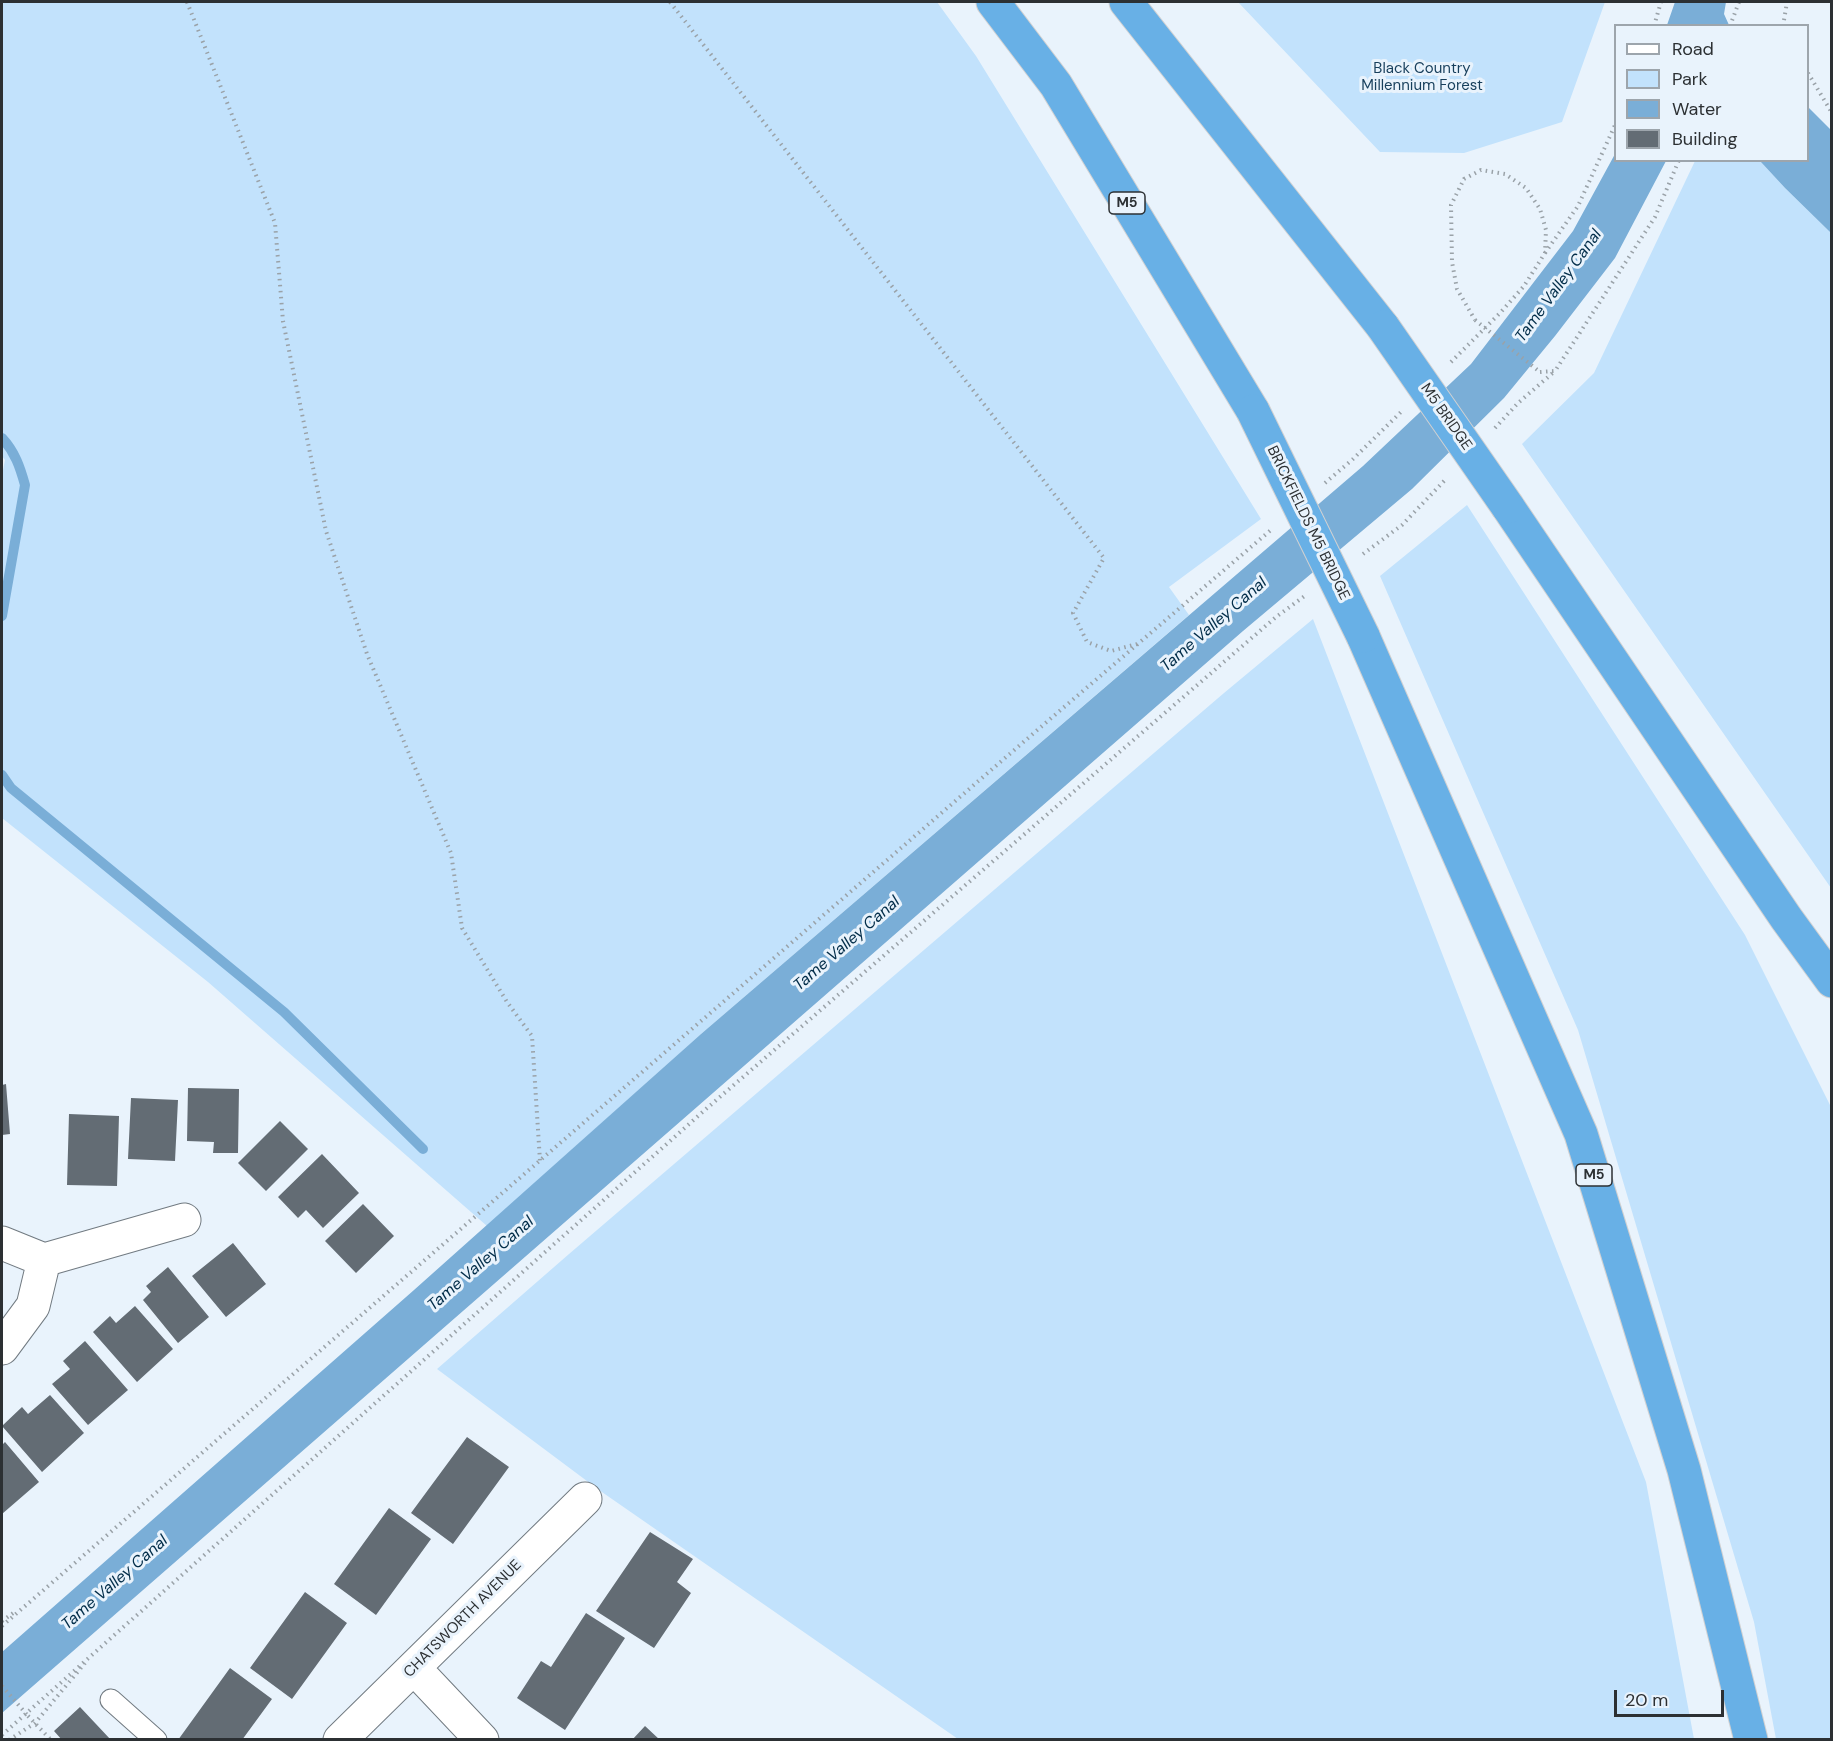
<!DOCTYPE html>
<html>
<head>
<meta charset="utf-8">
<style>
  body { margin:0 }
  #map { position:relative; width:1833px; height:1741px; overflow:hidden; background:#e9f3fc; font-family:"DM Sans",sans-serif }
  canvas { display:block }
  .frame { position:absolute; inset:0; border:3px solid #2c3033; pointer-events:none }
  .legend { position:absolute; left:1614px; top:24px; width:195px; height:138px; box-sizing:border-box; background:#e9f3fc; border:2px solid #9da5ac; margin:0; padding:8px 10px; list-style:none; font-size:18px; color:#2c3033 }
  .legend li { display:flex; align-items:center; gap:12px; height:30px }
  .legend b { width:30px; border:2px solid #9da5ac }
  .scale { position:absolute; left:1614px; top:1690px; width:110px; height:27px; box-sizing:border-box; border:3px solid #2c3033; border-top:0; padding-left:8px; font-size:18px; line-height:21px; white-space:nowrap; color:#2c3033; -webkit-text-stroke:4px #e9f3fc; paint-order:stroke }
</style>
</head>
<body>
<div id="map">
<canvas width="1833" height="1741"></canvas>
<div class="frame"></div>
<ul class="legend">
<li><b style="height:8px;background:#fff"></b>Road</li>
<li><b style="height:16px;background:#c2e2fc"></b>Park</li>
<li><b style="height:16px;background:#7aaed7"></b>Water</li>
<li><b style="height:16px;background:#636c74"></b>Building</li>
</ul>
<div class="scale">20 m</div>
</div>
<script>
const g = document.querySelector('canvas').getContext('2d');
g.lineJoin = 'round';
function paint(path, color) {
  g.fillStyle = color;
  g.fill(path, 'evenodd');
}
function strokePath(path, color, width, dash) {
  g.strokeStyle = color;
  g.lineWidth = width;
  g.lineCap = dash ? 'butt' : 'round';
  g.setLineDash(dash || []);
  g.stroke(path);
}
function write(font, color, halo, rows, align = 'center') {
  g.font = font + ' "DM Sans",sans-serif';
  g.lineWidth = 6;
  g.setLineDash([]);
  g.textBaseline = 'middle';
  g.strokeStyle = halo;
  g.fillStyle = color;
  for (const [text, x, y, turn = 0] of rows) {
    g.save();
    g.translate(x, y);
    g.rotate((+turn || 0) * Math.PI / 180);
    g.textAlign = isNaN(turn) ? turn : align;
    if (halo) g.strokeText(text, 0, 0);
    g.fillText(text, 0, 0);
    g.restore();
  }
}
const green = new Path2D(`
  M2 2H937L976 56 1261 519 1169 587 1189 615 701 1034 487 1226 208 982 2 818V475L5 460 2 456Z
  M1238 2H1605L1562 122 1464 153 1380 152Z
  M1695 161H1760L1785 188 1831 233V888L1522 444 1594 373Z
  M1467 505 1745 935 1831 1107V1739H1776L1754 1622 1578 1030 1380 576Z
  M1313 619 1646 1482 1694 1739H958L599 1490 437 1369 569 1254 1224 693Z`);
const water = new Path2D(`
  M1675 2H1726L1724 14 1729 25H1667Z
  M1808 107 1831 130V233L1785 188 1760 161 1808 160Z
  M1615 154 1616 160 1666 161 1615 258 1555 336 1504 398 1412 489 1243 631 1065 786 2 1713V1652L414 1290 701 1034 1363 466 1471 364 1573 231Z`);
const stream = new Path2D(`
  M2 438C15 452 20 467 25 485L2 616
  M2 775 11 788 284 1012 423 1149`);
const building = new Path2D(`
  M6 1084 10 1134 2 1135V1085Z
  M188 1088 239 1089 238 1153H213L214 1142 187 1141Z
  M131 1098 178 1100 175 1161 128 1159Z
  M69 1114 119 1116 117 1186 67 1185Z
  M280 1121 308 1149 266 1191 238 1163Z
  M322 1154 359 1193 323 1228 306 1210 298 1218 278 1197Z
  M363 1204 394 1236 356 1273 325 1241Z
  M233 1243 266 1284 226 1317 192 1276Z
  M168 1267 209 1317 178 1343 143 1300 151 1292 146 1286Z
  M135 1306 173 1349 137 1382 93 1332 110 1316 116 1323Z
  M85 1341 128 1390 88 1425 52 1384 70 1369 63 1361Z
  M50 1395 84 1433 42 1472 2 1426 22 1407 28 1414Z
  M467 1437 509 1467 453 1544 411 1513Z
  M5 1442 39 1482 2 1514V1445Z
  M389 1508 431 1539 376 1615 334 1584Z
  M650 1532 693 1559 677 1582 691 1593 654 1648 596 1611Z
  M305 1592 347 1623 292 1699 250 1668Z
  M586 1613 625 1638 565 1730 517 1698 541 1661 551 1667Z
  M230 1668 272 1699 242 1740H178Z
  M80 1707 111 1740H62L54 1731Z
  M645 1726 660 1740H632Z`);
const path = new Path2D(`
  M187 2 275 223 283 321 326 531 367 654 451 853 462 928 507 1002 532 1036 540 1161
  M670 2 1104 558 1073 613 1087 642 1111 651 1137 644
  M1654 26 1661 2
  M1730 26 1739 2
  M1783 26 1787 2
  M1808 73 1832 113
  M1545 253 1578 206 1616 123
  M1451 362 1501 312 1524 286 1545 253 1546 230 1540 209 1526 188 1505 174 1481 170 1464 179 1451 205 1452 262 1457 289 1475 320
  M1540 372 1555 371 1655 217 1679 160
  M1495 428 1518 403 1555 371
  M1325 483 1353 459 1401 412
  M1363 554 1402 525 1446 479
  M2 1621 16 1611
  M2 1626 1042 726 1272 529
  M28 1716 51 1740
  M2 1735 706 1109 1276 617 1306 595
  M9 1740 35 1723 85 1663`);
const service = new Path2D(`
  M111 1700 156 1740`);
const minor = new Path2D(`
  M2 1243 44 1260 184 1220
  M2 1348 33 1306 44 1260
  M414 1668 482 1740
  M340 1740 585 1499`);
const motorway = new Path2D(`
  M993 2 1056 85 1253 411
  M1126 2 1383 327
  M1508 507 1786 918 1832 981
  M1363 636 1581 1134 1684 1470 1751 1740`);
const pathBridge = new Path2D(`
  M1475 320 1540 372
  M2 1686 28 1716`);
const motorwayBridge = new Path2D(`
  M1383 327 1508 507
  M1253 411 1363 636`);
const shields = [
  [1127,203,36],
  [1594,1175,36]
];
const shieldNames = [
  ["M5",1127,203],
  ["M5",1594,1175]
];
const parkNames = [
  ["Black Country",1422,69],
  ["Millennium Forest",1422,86]
];
const streetNames = [
  ["M5 BRIDGE",1446,417,55],
  ["BRICKFIELDS M5 BRIDGE",1308,523,64],
  ["CHATSWORTH AVENUE",463,1619,-45]
];
const waterNames = [
  ["Tame Valley Canal",1559,286,-54],
  ["Tame Valley Canal",1214,625,-41],
  ["Tame Valley Canal",847,944,-41],
  ["Tame Valley Canal",481,1264,-41],
  ["Tame Valley Canal",115,1583,-41]
];
paint(green, '#c2e2fc');
paint(water, '#7aaed7');
strokePath(stream, '#7aaed7', 10);
paint(building, '#636c74');
strokePath(service, '#717a81', 23);
strokePath(minor, '#717a81', 35);
strokePath(motorway, '#d1d1d2', 35);
strokePath(path, '#9aa2a8', 4, [1.5, 4.5]);
strokePath(service, '#fff', 21);
strokePath(minor, '#fff', 33);
strokePath(motorway, '#68b0e6', 33);
strokePath(motorwayBridge, '#d1d1d2', 35, []);
strokePath(pathBridge, '#9aa2a8', 4, [1.5, 4.5]);
strokePath(motorwayBridge, '#68b0e6', 33);
for (const [x, y, w] of shields) {
  const box = new Path2D();
  box.roundRect(x - w / 2, y - 11, w, 22, 4.5);
  g.fillStyle = '#e9f3fc';
  g.fill(box);
  strokePath(box, '#2c3033', 1.5);
}
write('bold 14px', '#2c3033', null, shieldNames);
write('15px', '#173f5c', '#e9f3fc', parkNames);
write('15px', '#2c3033', '#e9f3fc', streetNames);
write('italic 16px', '#022d49', '#e9f3fc', waterNames);
</script>
</body>
</html>
